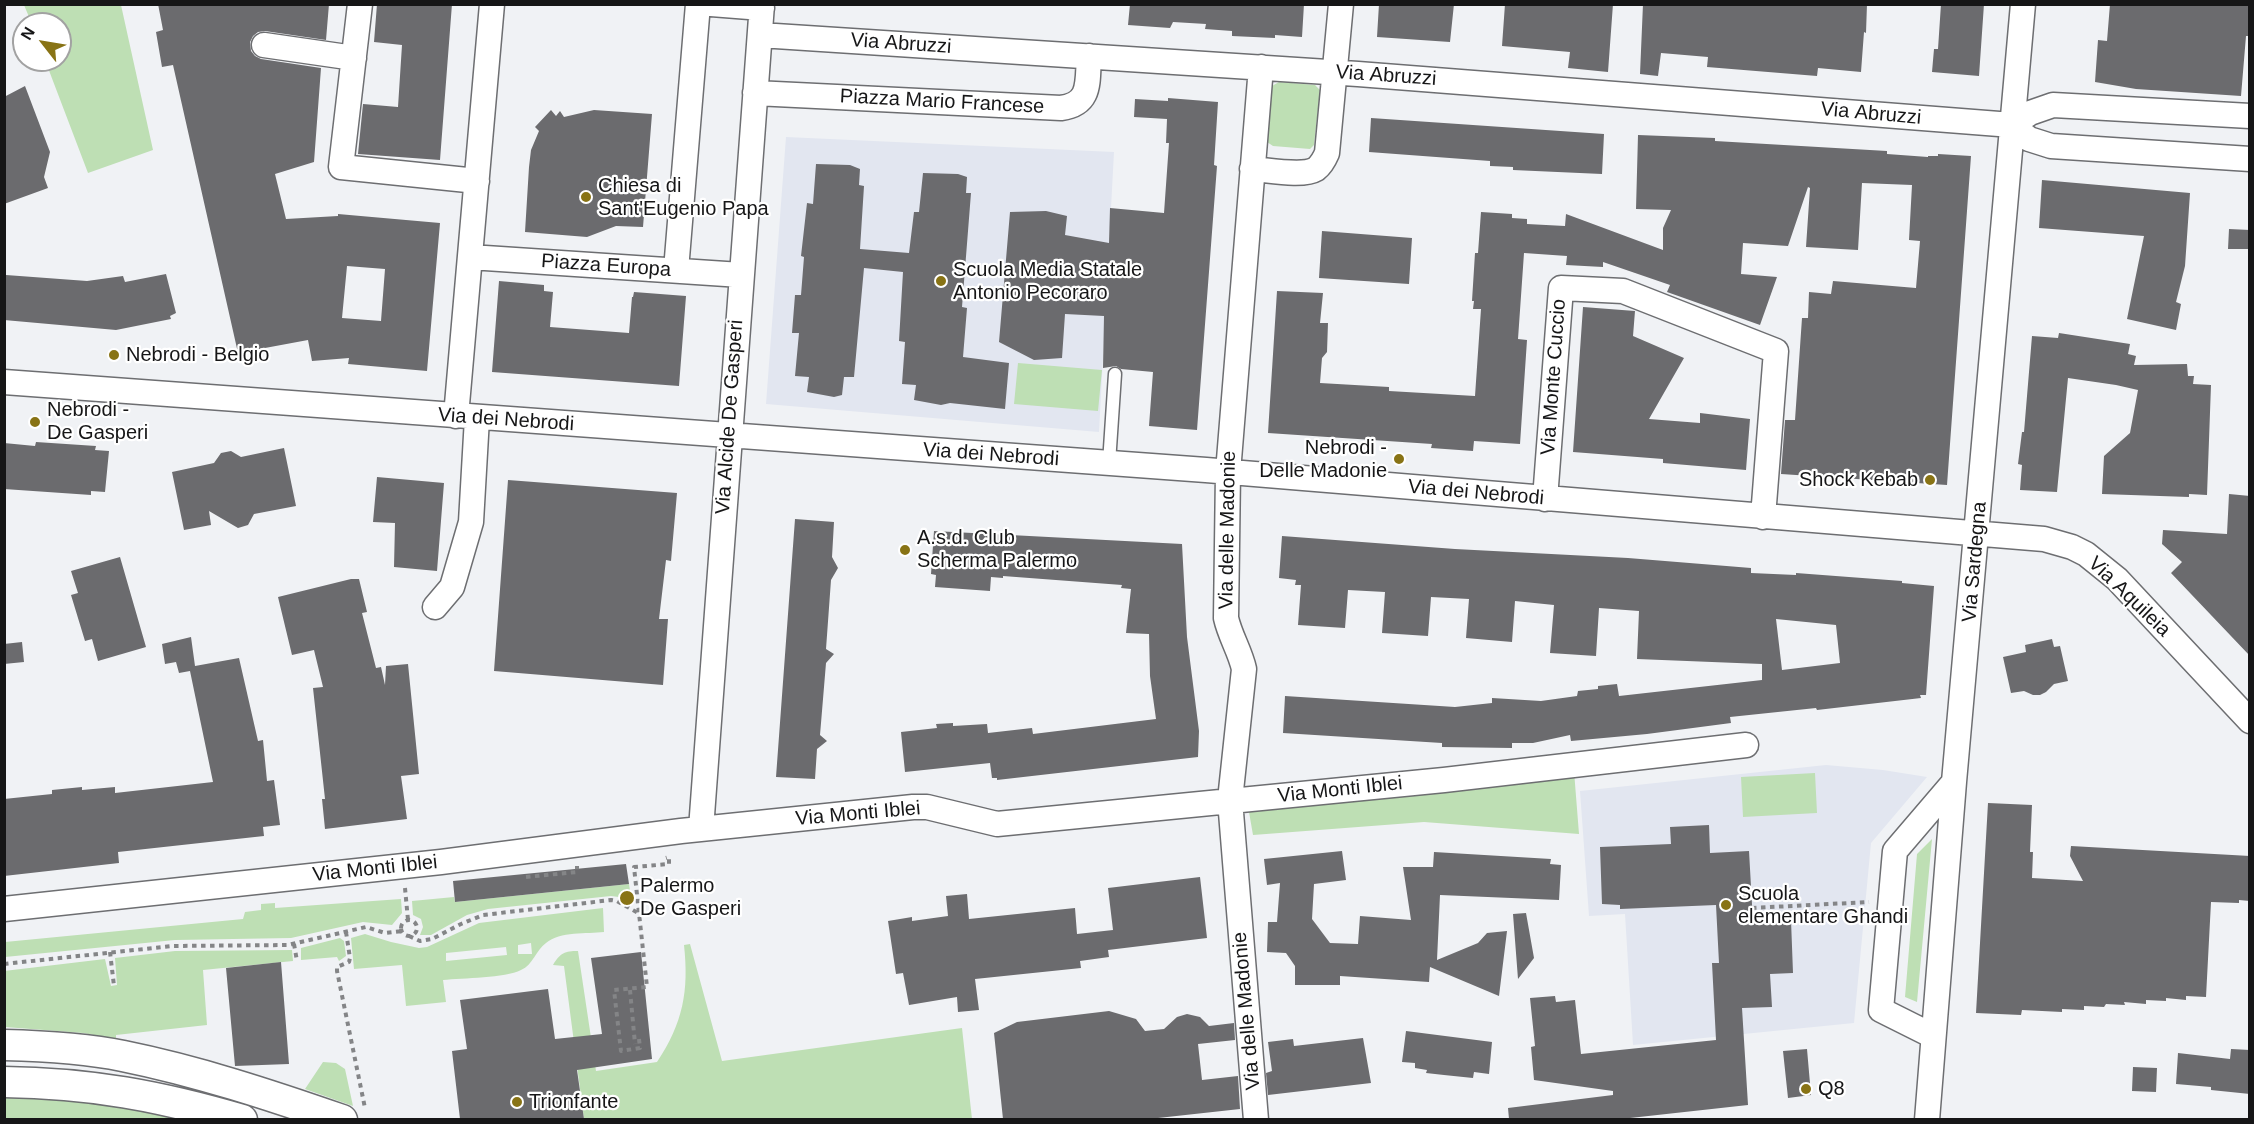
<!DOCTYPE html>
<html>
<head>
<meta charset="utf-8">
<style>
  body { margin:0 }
  #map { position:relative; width:2254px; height:1124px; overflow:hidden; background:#f0f2f5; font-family:Helvetica,sans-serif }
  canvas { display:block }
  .frame { position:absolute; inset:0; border:6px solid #161617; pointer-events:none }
  .north { position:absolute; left:12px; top:12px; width:60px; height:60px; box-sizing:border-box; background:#fff; border:2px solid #a2a2a2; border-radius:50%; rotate:301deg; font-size:16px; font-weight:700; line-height:24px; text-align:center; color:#161617 }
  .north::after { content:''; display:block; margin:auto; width:21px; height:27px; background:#887315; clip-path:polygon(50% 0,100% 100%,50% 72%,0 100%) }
</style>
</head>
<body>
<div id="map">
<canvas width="2254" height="1124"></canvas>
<div class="frame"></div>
<div class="north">N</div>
</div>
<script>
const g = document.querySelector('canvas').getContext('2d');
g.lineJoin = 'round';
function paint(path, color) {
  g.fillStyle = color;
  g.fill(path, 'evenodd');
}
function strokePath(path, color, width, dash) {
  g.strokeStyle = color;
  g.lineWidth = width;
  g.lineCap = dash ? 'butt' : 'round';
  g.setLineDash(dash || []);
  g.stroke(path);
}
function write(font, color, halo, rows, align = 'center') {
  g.font = font + ' Helvetica,sans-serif';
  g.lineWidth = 4.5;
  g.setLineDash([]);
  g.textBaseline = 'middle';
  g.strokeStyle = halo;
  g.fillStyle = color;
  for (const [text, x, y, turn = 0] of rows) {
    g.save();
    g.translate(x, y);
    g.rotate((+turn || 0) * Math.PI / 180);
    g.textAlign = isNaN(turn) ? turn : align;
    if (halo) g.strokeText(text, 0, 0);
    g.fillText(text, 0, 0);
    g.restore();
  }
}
const built = new Path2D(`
  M786 137 1114 152 1099 432 766 404Z
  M1826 765 1883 770 1927 777 1871 843 1854 1023 1633 1045 1625 914 1589 916 1580 791Z`);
const green = new Path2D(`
  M24 5H121L153 150 88 173 45 60H60V24H32Z
  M1279 82 1315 85 1320 90 1314 145 1310 149 1273 146 1267 142 1272 86Z
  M1018 363 1102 370 1098 411 1014 404Z
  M1574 771 1579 834 1424 822 1253 835 1249 812 1261 811 1263 806Z
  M1815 773 1817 813 1743 817 1741 777Z
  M1932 839 1917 1002 1905 997 1917 854Z
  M629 884 632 904 619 897 611 896 488 909 467 915 431 935H420L423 927 421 919 413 915 412 901 454 897 455 902Z
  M401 899 402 913 392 925 363 922 291 938 175 940 5 957V942L243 919 245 912 261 910V904L275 903V908Z
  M603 908 604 932C587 934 560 931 546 943 536 950 533 965 521 970 505 978 463 978 443 980L446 1002 406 1006 402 965 354 969 351 938 365 934 391 942 419 948 427 947 479 923ZM531 943 532 954H518V945ZM506 947 507 955 446 961V953Z
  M340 938 344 941 346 956 339 961 337 957 301 960V948Z
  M690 944 722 1061 962 1028 972 1119H584L564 966 553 965C560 953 565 951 578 951L596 1071 657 1062C683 1023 689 991 684 945Z
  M292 950 293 961 203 970 207 1025 116 1035V1039L83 1033 5 1027 4 971 105 959 111 986 117 985 115 958 175 951Z
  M323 1062 336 1063 345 1069 353 1106 305 1089Z
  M5 1094C64 1097 123 1105 181 1119L5 1120Z`);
const building = new Path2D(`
  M158 4H329L326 40 265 31 258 32 253 36 250 42 251 51 255 56 261 59 321 68 314 162 275 174 286 219 338 216V214L440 223 427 371 348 364 349 358 312 361 308 340 238 353 173 65 162 67 156 32 163 30ZM347 266 385 269 381 321 342 318Z
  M377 4H452L440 160 358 154 363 104 398 107 402 45 374 42Z
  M1130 4H1304L1302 37 1275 35V38L1232 36V31L1205 29 1206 24 1173 22 1170 28 1128 25Z
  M1379 4H1454L1450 42 1377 37Z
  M1505 4H1613L1608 72 1568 68 1570 52 1502 46Z
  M1643 4H1867L1866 33 1864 32 1861 72 1818 68 1817 76 1707 67 1708 57 1661 53 1658 76 1640 74Z
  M1941 4H1984L1979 76 1932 72 1934 49H1938Z
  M2110 4H2250V36H2246L2241 96 2136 89 2095 82 2098 40 2107 41Z
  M25 86 50 152 44 177 48 188 4 204V97Z
  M1168 98 1218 102 1214 165 1217 166 1197 430 1149 426 1153 372 1121 369 1116 366 1103 368 1104 316 1065 314 1062 358 1034 360 999 342 1010 212 1046 211 1067 216 1065 235 1109 243 1110 208 1164 213 1169 143H1166L1167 119 1134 117 1135 99 1168 101Z
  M551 110 556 116 560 111 564 117 594 110 652 114 643 227 616 226 587 237 525 232 529 167 531 150 539 131 535 127Z
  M1371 118 1604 134 1602 174 1513 170V167L1490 166V161L1369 152Z
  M1638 135 1715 138V141L1887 151V154L1928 157V156H1938V154L1971 156 1947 485 1781 474 1785 420H1795L1802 318H1808L1809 292 1831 294 1833 281 1916 288 1920 241 1909 240 1912 185 1862 183 1858 250 1806 247 1810 188 1808 187 1788 246 1743 243 1741 274 1777 277 1760 325 1667 292 1670 285 1603 262V267L1566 265 1567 256 1524 253 1518 339 1527 340 1520 444 1474 441 1473 451 1431 448 1432 444 1268 433 1277 291 1323 293 1320 323H1328L1327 352 1322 358 1320 383 1389 387V391L1475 396 1481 309H1473L1474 301H1472L1475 253H1478L1481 212 1512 214V218L1527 219V224L1565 226 1566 214 1663 250V228L1671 210 1636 209Z
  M816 164 850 165 860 169 859 185 864 186 860 249 909 253 914 212H919L923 173 958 174 967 177 966 193H971L962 307 967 308 963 357 1009 363 1005 409 950 403 941 405 914 400 916 385 902 384 905 342 899 341 903 272 864 268 854 377H844L842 395 834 397 807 392 809 377 795 376 799 333H792L795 295H801L804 257 801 256 807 203 813 204Z
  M2042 180 2190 193 2185 266 2176 302 2181 304 2176 330 2127 319 2144 236 2039 228Z
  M2229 229 2250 230V249H2228Z
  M1322 231 1412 238 1409 284 1319 278Z
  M166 274 176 313 170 316 171 319 116 330 4 320 6 275 87 281 123 276 125 282Z
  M499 281 544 285V291L553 292 550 327 629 333 632 297H633L634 292 686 296 679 386 492 372Z
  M1583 307 1635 311 1633 336 1684 358 1649 419 1700 423V413L1750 419 1746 470 1663 463V459L1573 452Z
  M2059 333 2130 344 2128 354 2136 356 2134 365 2187 364 2188 376H2194L2193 384 2211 385 2207 495 2189 494V497L2102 494 2104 456 2130 433 2138 390 2116 385 2068 378 2057 492 2020 490 2022 465 2018 464 2022 432H2024L2032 336 2058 338Z
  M36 442 96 446 95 450 109 451 105 492 91 491V495L4 489V443L35 446Z
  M284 448 296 506 254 514 248 525 238 528 209 511 211 525 184 530 172 472 214 463 221 453 231 451 241 457Z
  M377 477 444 483 437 571 394 567 395 523 373 522Z
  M508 480 677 493 671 561 666 560 659 619H668L663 685 494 671Z
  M2229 494 2250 496V656L2171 573 2182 562 2162 544 2163 530 2227 534Z
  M795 519 834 522 832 557 838 568 831 580 826 649 834 654 826 663 820 735 827 741 817 749 815 779 776 777Z
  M934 531 1182 544 1187 637 1199 731 1198 757 997 780V778H992L990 763 905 772 901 732 937 728 936 724 953 723V726L987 724 988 733 1032 728 1033 734 1156 719 1150 676 1149 634 1126 633 1131 589 1121 588 1122 585 1003 576V578L991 577 990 591 935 587 936 575 931 574Z
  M1282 536 1455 549 1628 558 1751 568V573L1796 575V573L1902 581V583L1934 586 1926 695H1920L1921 698 1817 710 1816 708 1730 717 1731 723 1647 734 1571 741 1570 735 1533 743H1512V748L1442 747V743L1283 733 1285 696 1455 707 1492 703V698L1541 701 1577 696 1578 691 1598 689V686L1617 684 1619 696 1762 680V664L1637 659 1639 611 1599 608 1596 656 1550 653 1554 605 1515 601 1512 642 1466 638 1469 599 1431 597 1428 636 1382 633 1385 592 1348 590 1345 628 1298 625 1301 585H1295L1296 580 1279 578ZM1776 619 1836 625 1840 663 1782 670Z
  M120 557 146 647 98 661 92 639 85 641 71 595 78 593 71 571Z
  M351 579H359L367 612 362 613 376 668 381 667 385 685 386 666 408 664 419 774 401 776 407 819 325 829 322 799H325L313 688 323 687 314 650 292 655 278 597Z
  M191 637 195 666 239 658 258 741 263 740 267 781 274 780 280 825 263 827 264 836 118 852 119 863 4 876V799L52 794V790L82 787V790L115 787V793L213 782 190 671 179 673 176 662 165 664 162 644Z
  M2052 639 2054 647 2060 646 2068 681 2054 684 2046 692 2040 695H2033L2024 691 2011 693 2003 657 2026 652 2025 645Z
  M22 642 24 662 4 664V644Z
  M1988 803 2032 805 2030 852H2033L2032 878 2083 881 2070 856 2071 846 2250 856V901L2239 900V903L2211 902 2206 997 2186 996V1000L2166 998V1001L2146 1000V1004L2124 1002 2125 1005 2106 1004 2104 1007 2084 1006V1010L2062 1009V1012L2022 1010 2021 1015 1976 1013Z
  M1709 825 1710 853 1749 851 1753 922 1791 920 1793 973 1770 974 1772 1007 1742 1008 1748 1105 1621 1119H1509L1508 1108 1613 1095V1091L1534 1080 1531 1047 1535 1046 1530 998 1555 996 1556 1002 1575 1000 1581 1054 1716 1040 1712 963H1719L1716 905 1620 909V905L1602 904 1600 847 1671 844 1670 827Z
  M1342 851 1346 880 1314 884 1312 919 1330 943 1358 944 1360 916 1411 920 1403 867H1433L1434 852 1551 859 1550 864 1561 865 1559 900 1440 895 1437 960 1478 943 1487 933 1507 931 1499 996 1430 967 1429 982 1340 976V985H1295V966L1286 953 1267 952 1268 922H1277L1280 883 1267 885 1264 859Z
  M626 864 629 884 455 902 453 881Z
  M1200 877 1207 938 1108 950 1109 957 1080 961 1081 968 975 979 979 1010 958 1012 957 997 909 1005 903 973 896 974 888 921 912 917V921L948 916 946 896 967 894 969 919 1075 908 1077 934 1113 930 1108 888Z
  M1526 913 1534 958 1518 979 1513 914Z
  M641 952 652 1059 577 1070 584 1119H460L452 1051 467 1049 460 1000 548 989 555 1039 602 1034 591 958Z
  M281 962 289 1064 235 1066 226 968Z
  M1109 1011 1136 1019 1145 1031 1164 1029 1177 1017 1187 1014 1200 1017 1209 1026 1234 1023 1235 1040 1198 1044 1202 1080 1238 1076 1240 1109 1149 1119H1003L994 1033 1017 1022Z
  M1406 1031 1492 1042 1489 1074 1474 1072 1473 1078 1444 1075 1426 1073 1427 1070 1415 1068V1063L1402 1062Z
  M1363 1038 1371 1083 1268 1095 1266 1073 1272 1071 1268 1042 1293 1039 1294 1046Z
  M1807 1049 1811 1095 1788 1098 1783 1051Z
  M2231 1049 2250 1050V1094L2211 1090V1087L2176 1084 2178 1053 2230 1059Z
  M2133 1067 2157 1068 2156 1092 2132 1091Z`);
const path = new Path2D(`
  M526 877 577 872V866
  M405 888 408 920
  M1752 908 1869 902
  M401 928a8 8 0 1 1 16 0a8 8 0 1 1-16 0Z
  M346 932 350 958 349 962 337 967V971L365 1108
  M409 936 420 941 432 939 461 924 483 915 611 900 617 901 638 913
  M294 944 297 961
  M110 952 114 986
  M4 964 172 946 288 945 366 927 385 933 402 931
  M630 990 635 1044
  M639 1039 640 1048 621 1051 614 990 647 987 634 867 669 864V857L666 858`);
const service = new Path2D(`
  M1109 463 1115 374`);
const minor = new Path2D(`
  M360 4 341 167 477 181
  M711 4 762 8
  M760 35 1358 74 2012 125 2029 139 2051 146 2250 159
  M264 45 354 58
  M755 93 1061 108C1092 104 1087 81 1089 56
  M2012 125 2030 113 2053 105 2250 116
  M1252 169C1268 170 1303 177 1316 169 1321 165 1324 160 1327 153L1341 4
  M470 257 741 275
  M676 270 698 4
  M4 382 1206 470 2044 539 2072 547 2086 554 2117 579 2250 721
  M456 416 492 4
  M1545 499 1561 288 1623 291 1776 351 1763 517
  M435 607 452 587 471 522 477 418
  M701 829 762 4
  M4 909 441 862 681 831 913 807H927L997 824 1444 780 1746 745
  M1933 1036 1881 1010 1895 851 1954 782
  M1256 1120 1230 800 1244 669C1240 651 1230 636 1226 618L1228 472 1261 67
  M1927 1120 1954 782 2023 4`);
const tertiary = new Path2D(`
  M4 1045C44 1046 84 1048 123 1056 197 1071 270 1095 342 1120
  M4 1082C90 1083 160 1096 242 1120`);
const markers = [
  [586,197,6,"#887315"],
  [941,281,6,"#887315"],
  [114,355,6,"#887315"],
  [35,422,6,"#887315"],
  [1399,459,6,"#887315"],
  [1930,480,6,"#887315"],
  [905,550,6,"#887315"],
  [627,898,8,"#887315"],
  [1726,905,6,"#887315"],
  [1806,1089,6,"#887315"],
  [517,1102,6,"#887315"]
];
const streetNames = [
  ["Via Abruzzi",901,44,4],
  ["Via Abruzzi",1386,76,4],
  ["Piazza Mario Francese",942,102,3],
  ["Via Abruzzi",1871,114,5],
  ["Piazza Europa",606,266,4],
  ["Via Monte Cuccio",1554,377,-86],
  ["Via Alcide De Gasperi",730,417,-86],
  ["Via dei Nebrodi",506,420,4],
  ["Via dei Nebrodi",991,455,4],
  ["Via dei Nebrodi",1476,493,5],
  ["Via delle Madonie",1228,530,-89],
  ["Via Sardegna",1975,562,-85],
  ["Via Aquileia",2129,597,44],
  ["Via Monti Iblei",1340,790,-6],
  ["Via Monti Iblei",858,814,-5],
  ["Via Monti Iblei",375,869,-6],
  ["Via delle Madonie",1247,1011,-95]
];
const poiNames = [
  ["Chiesa di",598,186],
  ["Sant'Eugenio Papa",598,209],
  ["Scuola Media Statale",953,270],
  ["Antonio Pecoraro",953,293],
  ["Nebrodi - Belgio",126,355],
  ["Nebrodi -",47,410],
  ["De Gasperi",47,433],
  ["Nebrodi -",1387,448,"right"],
  ["Delle Madonie",1387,471,"right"],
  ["Shock Kebab",1918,480,"right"],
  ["A.s.d. Club",917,538],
  ["Scherma Palermo",917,561],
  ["Palermo",640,886],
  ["De Gasperi",640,909],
  ["Scuola",1738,894],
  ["elementare Ghandi",1738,917],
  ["Q8",1818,1089],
  ["Trionfante",529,1102]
];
paint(built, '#e2e6f0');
paint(green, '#bedfb4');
paint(building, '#6b6b6e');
strokePath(service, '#6d6e71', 15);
strokePath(minor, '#6d6e71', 27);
strokePath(tertiary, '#6d6e71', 33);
strokePath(path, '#848587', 4, [4.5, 4.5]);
strokePath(service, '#fff', 12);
strokePath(minor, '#fff', 24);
strokePath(tertiary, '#fff', 30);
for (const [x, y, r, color] of markers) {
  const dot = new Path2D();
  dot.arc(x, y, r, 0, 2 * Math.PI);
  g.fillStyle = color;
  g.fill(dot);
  strokePath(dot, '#fff', 2);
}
write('20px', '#161617', '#fff', streetNames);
write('20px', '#161617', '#fff', poiNames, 'left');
</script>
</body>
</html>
